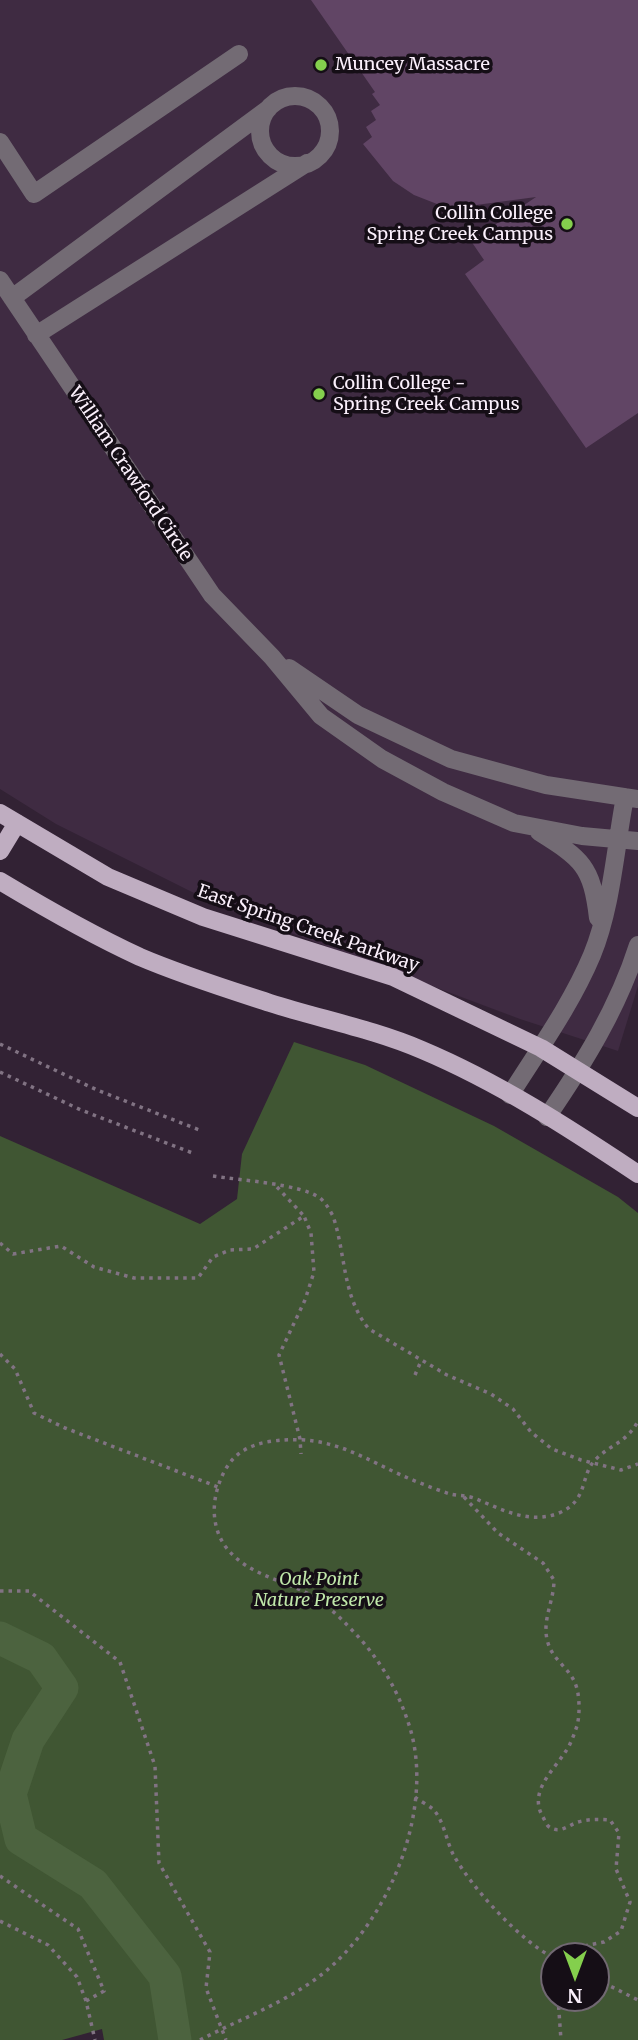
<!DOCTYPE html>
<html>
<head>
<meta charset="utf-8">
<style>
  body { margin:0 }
  #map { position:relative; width:638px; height:2040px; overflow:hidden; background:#322234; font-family:Merriweather,serif }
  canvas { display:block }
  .north { position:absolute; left:540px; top:1942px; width:70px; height:70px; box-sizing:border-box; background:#150e16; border:2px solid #716872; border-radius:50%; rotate:180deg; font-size:19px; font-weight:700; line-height:28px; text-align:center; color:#fbf0fc }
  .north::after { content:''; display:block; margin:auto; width:24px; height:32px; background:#84cf4d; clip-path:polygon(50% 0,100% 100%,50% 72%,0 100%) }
</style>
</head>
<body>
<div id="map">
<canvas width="638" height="2040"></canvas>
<div class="north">N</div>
</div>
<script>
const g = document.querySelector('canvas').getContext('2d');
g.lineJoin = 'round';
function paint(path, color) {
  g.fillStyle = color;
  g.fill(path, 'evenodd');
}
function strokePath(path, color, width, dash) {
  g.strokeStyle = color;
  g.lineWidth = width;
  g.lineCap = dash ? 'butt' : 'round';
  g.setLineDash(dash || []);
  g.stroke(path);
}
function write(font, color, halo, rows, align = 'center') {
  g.font = font + ' Merriweather,serif';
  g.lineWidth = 7;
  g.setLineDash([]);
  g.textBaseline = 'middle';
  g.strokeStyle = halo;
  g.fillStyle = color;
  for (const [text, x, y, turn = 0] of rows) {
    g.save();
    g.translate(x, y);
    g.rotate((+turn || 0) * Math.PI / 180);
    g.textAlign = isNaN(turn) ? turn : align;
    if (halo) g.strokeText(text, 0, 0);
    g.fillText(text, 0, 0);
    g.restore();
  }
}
const built = new Path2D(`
  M0 0H638V986L618 1051 520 1019 224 908 56 824 0 789Z`);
const forest = new Path2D(`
  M294 1042 365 1065 494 1126 618 1197 638 1213V2040H104L102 2029 62 2040H0V1136L200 1224 237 1199 242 1154ZM554 1956H596V1998H554Z`);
const river = new Path2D(`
  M0 1638 41 1658 62 1688 28 1740 10 1794 21 1839 93 1884 165 1976 175 2040`);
const building = new Path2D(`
  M311 0H638V413L586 448 465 274 484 260 471 241 536 197 461 207 437 204 414 195 393 181 363 144 372 137 366 127 376 120 371 111 380 105 372 94 375 92Z`);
const path = new Path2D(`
  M0 1044 97 1090 202 1131
  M0 1072 81 1110 195 1154
  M213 1176C238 1180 301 1184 320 1198 326 1203 329 1209 333 1216 346 1254 342 1297 369 1329L447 1375 491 1394 513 1409 531 1432 552 1449 581 1460 621 1470 638 1464
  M277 1187 304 1216
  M0 1243 13 1254 61 1246 94 1267 134 1278H198L213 1257 230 1250 253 1249 304 1216 311 1233 314 1272 305 1300 279 1355 300 1439 301 1454
  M0 1354 15 1369 34 1413 65 1428 218 1487
  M415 1375 421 1361
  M464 1497 498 1533 543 1563 554 1580C554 1602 541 1621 548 1643 553 1660 569 1668 575 1683 580 1694 580 1715 577 1726 574 1734 571 1744 566 1751 553 1771 528 1792 543 1817 544 1819 547 1825 548 1826 560 1835 568 1825 578 1822 588 1819 599 1819 610 1820L619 1833 616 1869 630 1902 621 1931 604 1942 584 1946 569 1956
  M0 1591H29L120 1662 155 1766 159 1863 210 1952 206 1988 226 2040
  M415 1797C420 1801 428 1805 433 1809 444 1821 446 1840 453 1854 471 1887 520 1941 554 1958
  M0 1876 78 1929 104 1991 86 2001
  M0 1921 48 1945 77 1977 86 2001 95 2040
  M596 1979 638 2000
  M558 1998 561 2040
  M200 2040C240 2019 285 2003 321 1975 388 1923 435 1811 410 1728 398 1689 378 1656 349 1627 336 1613 322 1601 305 1592 276 1578 245 1573 225 1546 210 1524 212 1497 223 1474 233 1453 250 1444 273 1441 336 1433 366 1462 420 1483 430 1487 441 1491 450 1494 458 1496 466 1495 474 1498 501 1509 529 1525 559 1513 590 1500 579 1474 597 1458 612 1444 628 1441 638 1421`);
const minor = new Path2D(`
  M260 131a35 35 0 1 1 70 0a35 35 0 1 1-70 0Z
  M0 142 34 194 239 54
  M0 280 212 595 272 657 321 716 382 759 443 792 514 823 582 836 638 841
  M12 298 268 109
  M36 335 307 163
  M289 668 358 715 451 759 546 785 638 799
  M539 832C582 859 592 866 598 918
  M510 1095C539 1049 571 1005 592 955 612 906 615 849 625 797
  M547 1117C584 1063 618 1008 638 945`);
const major = new Path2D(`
  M0 813 108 877 203 917 393 977 541 1048 638 1108
  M0 851 17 823
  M0 881C45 908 92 935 140 957 182 975 227 989 270 1003 320 1019 373 1029 422 1050 498 1082 569 1128 638 1174`);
const markers = [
  [321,65,7,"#84cf4d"],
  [567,224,7,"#84cf4d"],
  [319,394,7,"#84cf4d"]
];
const poiNames = [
  ["Muncey Massacre",335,65],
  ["Collin College",553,214,"right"],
  ["Spring Creek Campus",553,235,"right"],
  ["Collin College -",333,384],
  ["Spring Creek Campus",333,405]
];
const streetNames = [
  ["William Crawford Circle",130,474,56],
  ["East Spring Creek Parkway",308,929,19]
];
const parkNames = [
  ["Oak Point",319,1580],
  ["Nature Preserve",319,1601]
];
paint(built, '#3f2b42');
paint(forest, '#405633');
strokePath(river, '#4c633f', 33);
paint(building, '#614565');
strokePath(path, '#817383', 3.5, [3.5, 5]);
strokePath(minor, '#736b74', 18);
strokePath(major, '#bfadc1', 18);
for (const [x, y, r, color] of markers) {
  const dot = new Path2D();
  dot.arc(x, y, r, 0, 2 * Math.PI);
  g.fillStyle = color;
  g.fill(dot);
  strokePath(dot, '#150e16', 2.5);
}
write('18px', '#fbf0fc', '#150e16', poiNames, 'left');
write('18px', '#fbf0fc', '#150e16', streetNames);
write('italic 18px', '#c0e8aa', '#150e16', parkNames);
</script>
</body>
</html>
